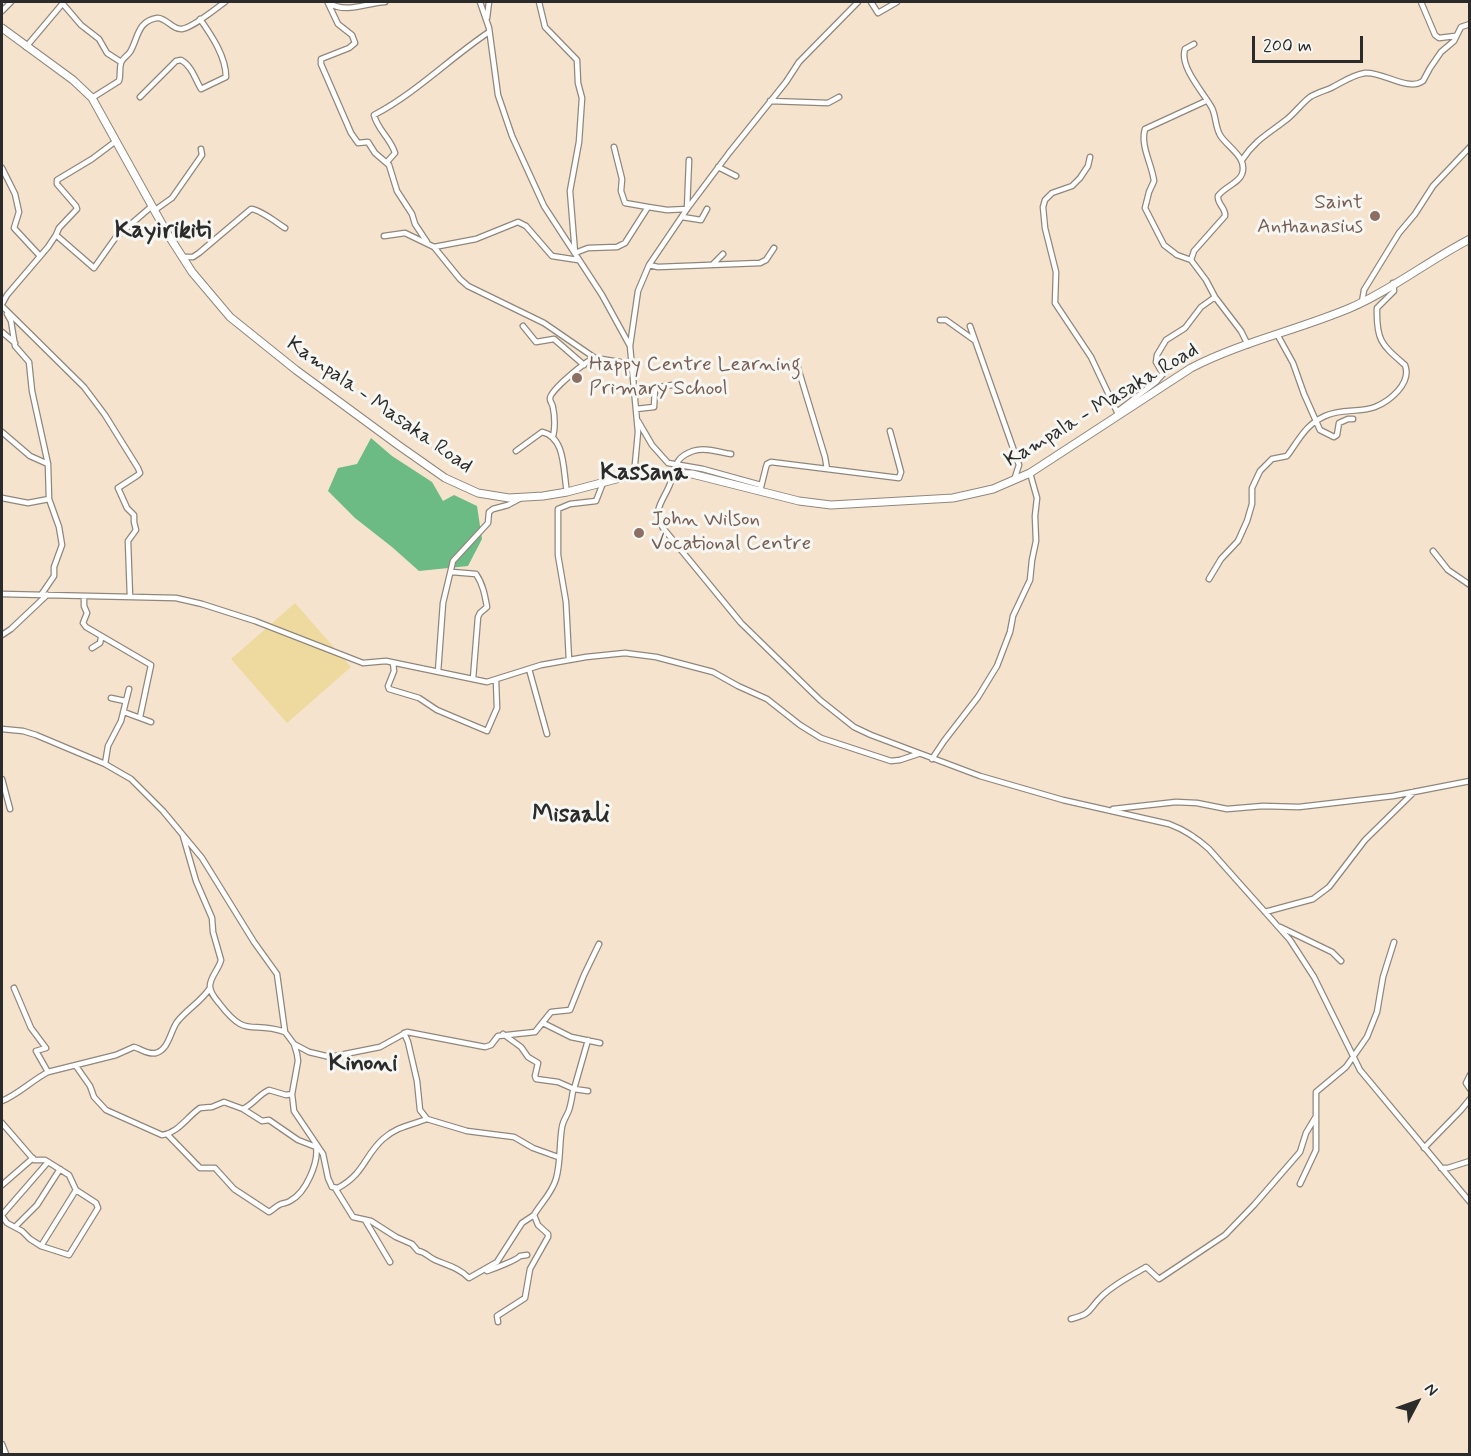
<!DOCTYPE html>
<html>
<head>
<meta charset="utf-8">
<style>
  body { margin:0 }
  #map { position:relative; width:1471px; height:1456px; overflow:hidden; background:#f5e3ce; font-family:Mynerve,sans-serif }
  canvas { display:block }
  .frame { position:absolute; inset:0; border:3px solid #2b2b2b; pointer-events:none }
  .north { position:absolute; left:1387px; top:1372px; width:60px; height:60px; -webkit-text-stroke:4px #f6f6f2; paint-order:stroke; rotate:49deg; font-size:16px; font-weight:700; line-height:24px; text-align:center; color:#2b2b2b }
  .north::after { content:''; display:block; margin:auto; width:21px; height:27px; background:#2b2b2b; clip-path:polygon(50% 0,100% 100%,50% 72%,0 100%) }
  .scale { position:absolute; left:1252px; top:36px; width:111px; height:27px; box-sizing:border-box; border:3px solid #2b2b2b; border-top:0; padding-left:8px; font-size:18px; line-height:21px; white-space:nowrap; color:#2b2b2b; -webkit-text-stroke:4px #f6f6f2; paint-order:stroke }
</style>
</head>
<body>
<div id="map">
<canvas width="1471" height="1456"></canvas>
<div class="frame"></div>
<div class="north">N</div>
<div class="scale">200 m</div>
</div>
<script>
const g = document.querySelector('canvas').getContext('2d');
g.lineJoin = 'round';
function paint(path, color) {
  g.fillStyle = color;
  g.fill(path, 'evenodd');
}
function strokePath(path, color, width, dash) {
  g.strokeStyle = color;
  g.lineWidth = width;
  g.lineCap = dash ? 'butt' : 'round';
  g.setLineDash(dash || []);
  g.stroke(path);
}
function write(font, color, halo, rows, align = 'center') {
  g.font = font + ' Mynerve,sans-serif';
  g.lineWidth = 6;
  g.setLineDash([]);
  g.textBaseline = 'middle';
  g.strokeStyle = halo;
  g.fillStyle = color;
  for (const [text, x, y, turn = 0] of rows) {
    g.save();
    g.translate(x, y);
    g.rotate((+turn || 0) * Math.PI / 180);
    g.textAlign = isNaN(turn) ? turn : align;
    if (halo) g.strokeText(text, 0, 0);
    g.fillText(text, 0, 0);
    g.restore();
  }
}
const forest = new Path2D(`
  M371 438 392 456 432 482 443 501 454 495 477 506 482 539 468 566 419 571 392 547 355 518 328 491 338 468 357 464Z`);
const sand = new Path2D(`
  M295 603 351 667 287 723 231 659Z`);
const minor = new Path2D(`
  M480 2 489 28 498 95 512 136 544 206 602 295 630 346 638 432 634 475
  M539 2 545 27 577 60 578 83 582 98 579 142 570 191 575 253 588 248 617 247 625 243 648 207 667 210 687 209 689 160
  M871 2 878 13 897 2
  M1421 2 1435 35 1439 38 1455 36
  M328 3 338 24 352 35 355 43 349 48 321 59V64L351 133 358 143 368 142 375 153 389 165 397 191 412 214 415 224 427 242
  M329 3C346 14 366 3 385 2
  M63 4 81 25 99 39 107 53 121 62
  M2 11 11 2
  M487 18 489 2
  M26 47 63 3
  M140 97 176 61 181 60C192 66 195 79 201 89L226 77C226 57 212 36 200 19
  M92 98 119 81C121 75 119 69 121 63 122 59 127 56 130 52 138 39 137 21 157 18 166 17 172 30 182 29 194 27 215 9 225 2
  M770 101 828 103 839 97
  M1206 101 1145 129C1140 146 1152 164 1154 181L1149 192 1145 208 1164 245 1177 255 1191 260 1206 280 1215 297 1241 331 1248 345
  M614 147 622 179 621 191 625 203 648 207
  M1090 157 1088 166 1080 178 1072 186 1052 193 1045 200 1043 207 1045 228 1056 272 1055 303 1091 357 1118 414
  M1242 160C1255 140 1268 134 1286 120 1295 113 1301 104 1310 97 1316 93 1324 91 1331 88 1343 82 1352 75 1365 73 1382 71 1408 92 1423 81L1430 68 1441 52 1454 41 1461 27 1470 24
  M387 162 395 153C391 139 377 129 374 115 416 93 450 58 489 32
  M718 167 736 176
  M2 168 15 194 19 212 14 228 40 256
  M155 210 172 198 202 155 201 149
  M682 217 701 220 707 209
  M56 235 59 228 77 209 76 206 57 184V180L92 159 116 141
  M384 236 405 233 434 247 476 239 518 222 526 226 552 256 578 260
  M434 247 460 279 468 286 544 323 595 358 620 362 632 367
  M182 257H193L199 253 251 209C259 209 276 222 285 228
  M1191 260 1194 251 1225 216C1226 208 1217 204 1218 196 1224 187 1239 183 1242 174 1248 157 1227 147 1220 135 1215 126 1216 116 1212 108 1204 93 1179 67 1185 49L1194 44
  M713 264 723 254
  M649 265 658 267 760 263 766 260 774 248
  M1362 302 1364 290 1399 233 1415 214 1433 186 1470 147
  M2 304 7 295 48 247 56 235 94 268 116 237 152 206
  M2 306 84 387 105 415 138 468 140 473 138 475 118 488 127 508 134 515V522L136 530 128 541 130 597
  M7 314 11 321 15 346 29 362 32 391 48 464 49 499 59 527 62 545 54 567V576L41 595
  M940 320H946L974 340
  M523 326 536 342 554 339 584 365
  M970 326 1019 465 1014 480
  M2 332 15 343
  M1277 334 1293 363 1304 394 1320 430 1334 437 1337 435 1339 423 1348 419H1353
  M630 346 638 291 649 265 687 209 729 153 786 82 799 62 858 2
  M780 369 791 364 798 368 825 457 827 469
  M636 409 654 407 655 388 672 385
  M1118 411 1156 382 1163 374 1156 362 1157 355 1166 340 1185 328 1201 307 1215 297
  M638 421 652 445 668 463 703 469 761 485
  M2 432 30 456 48 464
  M553 436C555 429 555 416 553 408 553 404 550 402 550 399 549 391 587 360 595 358
  M516 451 542 432C566 437 563 472 567 492
  M731 454C718 452 705 447 693 451 673 458 677 468 670 484 664 500 651 510 663 528L741 623 820 700 854 727 871 735 980 776 1063 800 1169 824C1185 830 1196 837 1209 849L1290 940 1314 977 1360 1070 1470 1202
  M760 491 766 467 767 464 771 462 899 478 901 472 890 431
  M2 498 28 503 49 499
  M1433 551 1448 570 1470 585
  M452 572 476 574C483 584 485 596 487 607L480 613 478 617 473 679
  M1209 579 1221 559 1238 541 1247 521 1252 504V488L1260 471 1272 459 1287 456C1299 440 1305 425 1325 416 1341 408 1359 413 1375 407 1390 401 1412 383 1405 365 1382 345 1376 341 1377 308L1394 291 1393 283
  M2 594 176 598 202 604 255 621 363 663 386 661 487 682 541 665 586 657 625 653 656 657 713 672 738 686 767 699 800 725 821 738 891 761 900 760 918 754
  M84 597V606L87 613 83 623 86 627 151 665 140 717
  M2 635 11 629 47 595
  M92 648 100 643 101 638
  M569 660 566 602 558 555V509L570 504 596 501 603 483
  M393 663 394 671 388 686 389 689 419 698 437 710 487 731 497 708 496 680
  M529 669 547 734
  M438 672 443 603 453 561 488 523 489 512 493 509 508 505 521 498
  M111 698 125 701
  M124 712 151 722
  M2 729 23 731 36 735 105 764 131 779 163 811 202 858 254 942 277 974 285 1032 294 1044 297 1054 298 1061 292 1094 294 1111 323 1154 328 1178 332 1187 338 1188C365 1173 364 1156 383 1139 396 1127 411 1125 427 1119
  M932 759 944 741 978 697 997 666 1010 632 1013 616 1030 580 1032 560 1036 541 1035 516 1037 498 1030 473
  M105 764 108 746 121 721 129 689
  M2 779 10 809
  M1113 809 1176 802 1197 803 1227 809 1263 806 1299 807 1393 796 1470 781
  M183 836 196 881 212 918 213 932 221 960C219 969 210 977 210 986 210 993 215 998 219 1003 247 1040 250 1020 285 1032
  M1265 912 1313 899 1329 887 1365 840 1414 792
  M1280 927 1332 952 1341 961
  M14 988 31 1028 46 1048 36 1051 48 1072
  M543 1023 571 1037 600 1043
  M404 1033 408 1042 417 1081 420 1110 427 1119 467 1131 514 1137 533 1148 558 1157
  M503 1034 521 1047 528 1057 538 1063 535 1076 536 1079 558 1082 574 1089 588 1040
  M294 1044 309 1052 330 1057 380 1047 407 1032 485 1047 491 1045 498 1036 535 1032 551 1012 570 1010 584 975 599 944
  M76 1066 90 1086 94 1097 106 1110 162 1135C178 1133 187 1117 200 1108L212 1107 224 1102 243 1109C254 1104 259 1094 269 1090L286 1095 292 1094
  M1470 1075 1466 1083 1470 1089
  M2 1101C19 1094 31 1081 48 1072L116 1055 134 1047C141 1049 148 1055 156 1053 169 1049 170 1032 177 1022 187 1009 201 1002 210 988
  M243 1109 262 1121 269 1120 298 1140 316 1147
  M2 1123 34 1160H45L69 1175 76 1190 96 1203 98 1208 69 1255 41 1246 30 1239 22 1231 7 1223 2 1216
  M167 1134 200 1168H215L234 1189 269 1212C273 1210 276 1206 281 1204 284 1203 287 1203 290 1201 306 1193 319 1162 316 1146
  M1424 1148 1461 1110 1470 1099
  M1441 1168H1448L1470 1161
  M1300 1184 1316 1150V1092L1346 1067 1367 1037 1377 1012 1383 977 1394 942
  M2 1185 33 1158
  M335 1188 353 1217 371 1221 396 1237 412 1244 418 1251C426 1252 428 1257 435 1260 447 1265 459 1268 469 1278L497 1262 522 1223 534 1215
  M2 1215 48 1162
  M365 1220 390 1262
  M15 1227 37 1205 60 1169
  M41 1246 76 1190
  M487 1271C493 1269 517 1260 520 1256L527 1255
  M1071 1319C1093 1313 1087 1311 1101 1297 1114 1284 1131 1276 1146 1267L1159 1279 1225 1235 1254 1205 1300 1152 1306 1133 1315 1118
  M498 1322 497 1316 525 1298 530 1269 548 1237V1234L538 1225 534 1215C541 1203 552 1193 556 1179 561 1162 559 1144 562 1127 563 1120 567 1116 569 1110 571 1104 572 1097 573 1091L574 1089 588 1091
  M2 1444 6 1454`);
const primary = new Path2D(`
  M2 28 73 80 92 98 167 233 192 272 230 317 296 370 398 445 445 478 478 493 509 498 543 496 567 492 624 477 659 473 692 474 799 501 831 505 953 498 993 489 1030 473 1191 368C1241 342 1298 330 1350 308 1392 290 1429 260 1470 239`);
const markers = [
  [1375,216,6,"#8d6e63"],
  [577,378,6,"#8d6e63"],
  [639,533,6,"#8d6e63"]
];
const educationNames = [
  ["Saint",1363,204,"right"],
  ["Anthanasius",1363,228,"right"],
  ["Happy Centre Learning",589,366],
  ["Primary School",589,390],
  ["John Wilson",651,521],
  ["Vocational Centre",651,545]
];
const streetNames = [
  ["Kampala - Masaka Road",379,406,35],
  ["Kampala - Masaka Road",1102,406,-31]
];
const quarterNames = [
  ["Kayirikiti",163,232],
  ["Kassana",644,474],
  ["Misaali",571,816],
  ["Kinoni",363,1065]
];
paint(forest, '#6cbb84');
paint(sand, '#eeda9e');
strokePath(minor, '#90877c', 7);
strokePath(primary, '#90877c', 9);
strokePath(minor, '#fff', 4.5);
strokePath(primary, '#fff', 7);
for (const [x, y, r, color] of markers) {
  const dot = new Path2D();
  dot.arc(x, y, r, 0, 2 * Math.PI);
  g.fillStyle = color;
  g.fill(dot);
  strokePath(dot, '#f6f6f2', 2);
}
write('21px', '#785e54', '#f6f6f2', educationNames, 'left');
write('21px', '#2b2b2b', '#f6f6f2', streetNames);
write('bold 24px', '#2b2b2b', '#f6f6f2', quarterNames);
</script>
</body>
</html>
